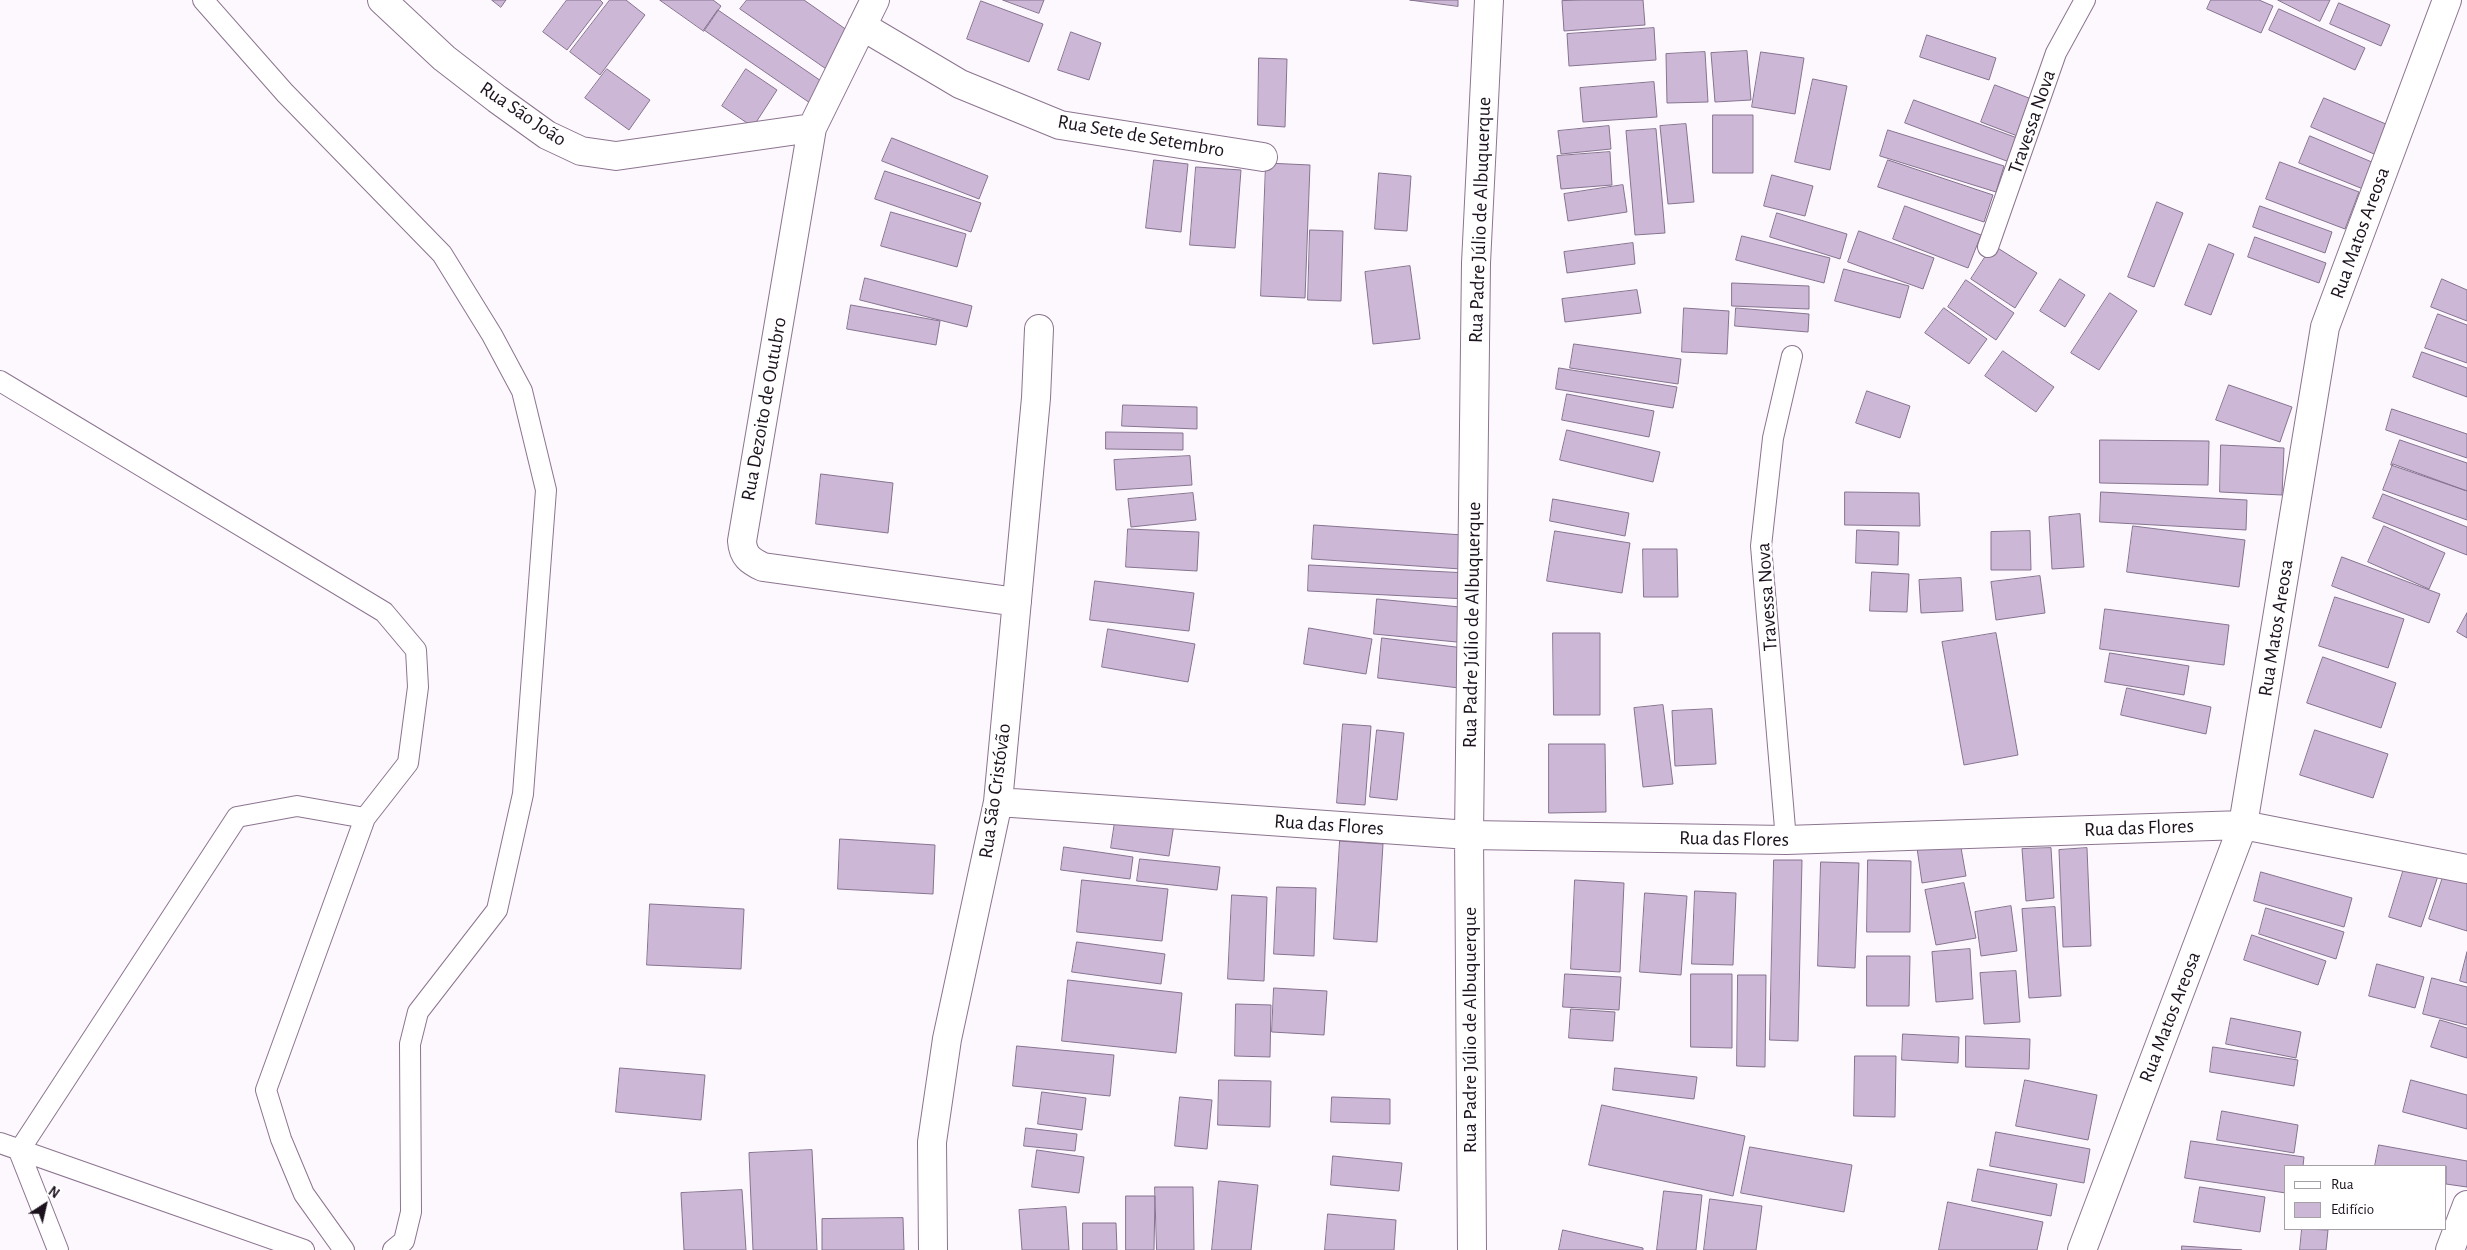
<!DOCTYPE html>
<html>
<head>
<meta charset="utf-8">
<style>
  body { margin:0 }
  #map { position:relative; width:2467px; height:1250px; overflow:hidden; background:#fdf8fe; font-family:"Alegreya Sans",sans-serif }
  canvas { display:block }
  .legend { position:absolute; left:2284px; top:1165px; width:162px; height:65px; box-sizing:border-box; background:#fff; border:1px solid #a4a0a5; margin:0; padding:6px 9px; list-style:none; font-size:15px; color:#1b121d }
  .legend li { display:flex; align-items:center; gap:10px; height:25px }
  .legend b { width:25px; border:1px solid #a4a0a5 }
  .north { position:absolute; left:20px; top:1180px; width:50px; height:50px; -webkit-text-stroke:4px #fff; paint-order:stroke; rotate:35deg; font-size:14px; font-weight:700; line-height:20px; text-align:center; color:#1b121d }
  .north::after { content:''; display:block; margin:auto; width:18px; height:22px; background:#1b121d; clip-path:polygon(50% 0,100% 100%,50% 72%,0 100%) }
</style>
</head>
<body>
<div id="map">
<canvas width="2467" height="1250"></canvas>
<ul class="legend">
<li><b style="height:6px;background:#fff"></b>Rua</li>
<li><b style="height:14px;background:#ccb7d7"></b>Edifício</li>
</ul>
<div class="north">N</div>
</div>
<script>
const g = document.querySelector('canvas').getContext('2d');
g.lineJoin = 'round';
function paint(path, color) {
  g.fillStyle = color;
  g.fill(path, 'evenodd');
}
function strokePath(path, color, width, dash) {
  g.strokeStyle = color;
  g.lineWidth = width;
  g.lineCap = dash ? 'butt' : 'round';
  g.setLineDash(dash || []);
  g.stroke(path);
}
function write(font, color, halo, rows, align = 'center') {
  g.font = font + ' "Alegreya Sans",sans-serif';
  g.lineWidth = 5;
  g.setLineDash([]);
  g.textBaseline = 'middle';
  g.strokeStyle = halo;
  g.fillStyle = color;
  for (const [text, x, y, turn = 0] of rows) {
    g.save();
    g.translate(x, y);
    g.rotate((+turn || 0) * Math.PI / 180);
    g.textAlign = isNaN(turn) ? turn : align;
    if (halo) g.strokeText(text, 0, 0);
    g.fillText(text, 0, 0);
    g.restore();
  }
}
const building = new Path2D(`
  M492 0H506L501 7Z
  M567 0H600L603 3 567 50 543 32Z
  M610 0H626L645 15 600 75 570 52Z
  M660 0H713L721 6 704 31Z
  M747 0H804L854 35 829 71 740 9Z
  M1003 0H1044L1039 13Z
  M1410 0H1458V6Z
  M1584 0H1643L1645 25 1564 31 1562 1Z
  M2211 0H2259L2273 6 2261 33 2207 9Z
  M2278 0H2330L2320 21Z
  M981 1 1043 24 1029 62 967 39Z
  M2339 3 2390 25 2381 46 2330 24Z
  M2279 9 2365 48 2355 70 2269 30Z
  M718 10 824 83 810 103 704 30Z
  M1654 28 1656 60 1569 66 1567 34Z
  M1071 32 1101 43 1089 80 1058 70Z
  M1927 35 1996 58 1989 80 1920 57Z
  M1747 51 1751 100 1715 102 1711 53Z
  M1705 52 1708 102 1667 103 1666 54Z
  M1761 52 1804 58 1795 114 1752 107Z
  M1259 58 1287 59 1285 127 1258 125Z
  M607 69 650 100 629 130 585 98Z
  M746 69 777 90 753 127 722 106Z
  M1813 79 1847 86 1830 170 1795 162Z
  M1654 82 1657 117 1583 122 1580 88Z
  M1995 85 2034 100 2020 137 1981 122Z
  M2324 98 2393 127 2381 157 2311 127Z
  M1914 100 2020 139 2012 163 1905 123Z
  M1713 115H1753V173H1713Z
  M1686 124 1694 202 1668 204 1660 126Z
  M1609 126 1611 149 1561 154 1558 131Z
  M1656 129 1665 233 1635 235 1626 131Z
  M1888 130 2004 166 1996 192 1880 156Z
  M2310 136 2379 165 2368 191 2299 163Z
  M892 138 988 176 979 199 882 161Z
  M1610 152 1612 185 1561 189 1557 156Z
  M1154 160 1188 164 1181 232 1146 228Z
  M1888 160 1993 195 1984 222 1878 187Z
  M2280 162 2359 192 2345 229 2266 199Z
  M1266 163 1310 165 1305 298 1261 296Z
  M1196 167 1241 170 1235 248 1190 245Z
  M885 171 981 203 971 232 875 199Z
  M1379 173 1411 176 1407 231 1375 229Z
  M1772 175 1813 186 1805 216 1764 206Z
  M1623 185 1627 212 1568 221 1564 194Z
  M2157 202 2183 213 2154 287 2128 277Z
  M1905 206 1981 235 1968 268 1893 239Z
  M2260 206 2332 232 2325 253 2253 227Z
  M891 212 966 234 957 267 881 246Z
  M1777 213 1847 234 1840 259 1770 237Z
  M1310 230 1343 231 1341 301 1308 300Z
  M1859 231 1934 258 1923 289 1848 262Z
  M1742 236 1830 258 1824 283 1736 260Z
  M2255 237 2326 263 2319 283 2248 257Z
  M1633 243 1635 264 1567 273 1564 252Z
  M2209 244 2234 254 2211 315 2185 305Z
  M1993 245 2037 273 2015 308 1971 279Z
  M1410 266 1420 339 1373 344 1365 272Z
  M1844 269 1909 286 1900 318 1835 301Z
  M865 278 972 306 967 327 860 300Z
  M2060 279 2085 295 2065 327 2040 311Z
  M2442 279 2467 290V321L2431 307Z
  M1966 280 2014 313 1996 340 1948 307Z
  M1732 283 1809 286V309L1732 306Z
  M1637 290 1641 313 1565 322 1562 299Z
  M2110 293 2137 311 2099 370 2071 353Z
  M851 305 940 321 936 345 847 329Z
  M1684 308 1729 311 1727 354 1682 352Z
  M1736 308 1809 314 1808 332 1735 326Z
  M1944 308 1987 339 1969 364 1925 333Z
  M2438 314 2467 325V363L2425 348Z
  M1574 344 1681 359 1678 384 1570 368Z
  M2003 351 2054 387 2036 412 1985 376Z
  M2422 352 2467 368V397L2413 377Z
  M1559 368 1677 387 1673 408 1556 389Z
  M2229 385 2292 407 2280 442 2216 420Z
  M1867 391 1910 406 1900 438 1856 423Z
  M1567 394 1654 411 1649 437 1562 420Z
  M1123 405 1197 407V429L1122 426Z
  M2392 409 2467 434V458L2386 430Z
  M1567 430 1660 452 1653 482 1560 460Z
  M1106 432 1183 433V450L1106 449Z
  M2100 440 2209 441 2208 485 2100 483Z
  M2400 440 2467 463V491L2391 465Z
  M2221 445 2284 448 2282 495 2220 492Z
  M1190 456 1192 485 1116 490 1114 460Z
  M2393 464 2467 491V520L2383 490Z
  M821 474 893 483 888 533 816 524Z
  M1845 492 1919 493 1920 526 1845 525Z
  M2101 492 2247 500 2246 530 2100 522Z
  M1193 493 1196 520 1131 527 1128 499Z
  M2383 494 2467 527V555L2373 518Z
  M1553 499 1629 513 1625 536 1550 521Z
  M2080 514 2084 567 2052 569 2049 517Z
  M1314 525 1463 535 1461 569 1312 559Z
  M2133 526 2245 540 2239 587 2127 572Z
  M2384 526 2445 553 2429 589 2368 562Z
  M1128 529 1199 532 1197 571 1126 567Z
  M1857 530 1899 532 1898 565 1856 563Z
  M1555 531 1630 543 1622 593 1547 581Z
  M2030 531 2031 570H1991V532Z
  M1643 549H1677L1678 597H1644Z
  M2342 557 2440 594 2429 623 2332 586Z
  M1309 565 1468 573 1467 599 1308 591Z
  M1872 572 1909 574 1907 612 1870 611Z
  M2040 576 2045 613 1996 620 1991 582Z
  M1961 578 1963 611 1921 613 1919 580Z
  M1095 581 1194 593 1189 631 1090 620Z
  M2335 597 2404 619 2388 668 2319 646Z
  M1377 599 1470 608 1467 643 1374 634Z
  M2105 609 2229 625 2224 665 2100 649Z
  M2467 613V638L2457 632Z
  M1309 628 1372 639 1366 674 1304 664Z
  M1108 629 1195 644 1188 682 1102 667Z
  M1553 633H1600V715H1554Z
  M1996 633 2018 755 1964 765 1942 642Z
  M1382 638 1472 649 1467 689 1378 678Z
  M2110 653 2189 666 2184 695 2105 682Z
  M2323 657 2396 683 2381 728 2307 703Z
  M2127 688 2211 707 2206 734 2121 715Z
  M1663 705 1673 784 1643 787 1634 708Z
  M1712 709 1716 764 1675 766 1672 711Z
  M1343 724 1371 726 1365 805 1337 803Z
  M1377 730 1404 733 1397 800 1370 797Z
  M2315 730 2388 754 2373 798 2300 775Z
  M1549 744H1605L1606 812 1549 813Z
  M1116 815 1174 824 1169 856 1111 848Z
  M840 839 935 845 933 894 838 889Z
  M1340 841 1383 844 1377 942 1334 939Z
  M1960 842 1966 876 1922 883 1917 848Z
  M1064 847 1133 857 1130 879 1061 870Z
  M2051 848 2054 898 2026 901 2022 849Z
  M2087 848 2091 946 2063 947 2059 850Z
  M1140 859 1220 867 1217 890 1137 881Z
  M1774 860H1802L1798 1041 1770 1040Z
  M1868 860 1911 861 1910 932H1867Z
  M1821 862 1859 863 1855 968 1818 966Z
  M2406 862 2439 873 2421 927 2389 917Z
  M2445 871 2467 878V931L2429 919Z
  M2261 872 2352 898 2344 927 2254 901Z
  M1082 880 1168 889 1162 941 1077 932Z
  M1575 880 1624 883 1620 972 1571 969Z
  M1964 883 1976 938 1936 945 1925 890Z
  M1277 887 1316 888 1314 956 1274 954Z
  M1695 891 1736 893 1733 965 1692 964Z
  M1645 893 1687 896 1681 975 1640 972Z
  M1232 895 1267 897 1264 981 1228 979Z
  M650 904 744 909 741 969 647 965Z
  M2011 906 2017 951 1981 956 1975 912Z
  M2055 907 2061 996 2029 998 2022 909Z
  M2266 908 2344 932 2336 959 2259 934Z
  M2252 935 2326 961 2318 985 2244 960Z
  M1077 942 1165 954 1161 984 1072 972Z
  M1970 949 1973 999 1936 1002 1932 952Z
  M2467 952V983L2460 981Z
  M1867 956H1910L1909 1006H1867Z
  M2377 964 2424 977 2415 1008 2369 996Z
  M2016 971 2020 1022 1984 1024 1980 973Z
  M1565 974 1621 977 1619 1010 1563 1007Z
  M1691 974H1732V1048L1691 1047Z
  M1738 975H1766L1765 1067 1737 1066Z
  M2432 978 2467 987V1025L2423 1014Z
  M1068 980 1182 993 1176 1053 1062 1041Z
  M1274 988 1327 991 1324 1035 1272 1032Z
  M1236 1004 1271 1005 1270 1057 1235 1056Z
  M1571 1009 1615 1012 1613 1041 1569 1038Z
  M2231 1018 2301 1032 2296 1058 2226 1044Z
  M2440 1020 2467 1028V1058L2431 1047Z
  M1903 1034 1959 1037 1958 1063 1902 1060Z
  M1966 1036 2030 1039 2029 1069 1966 1067Z
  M1017 1046 1114 1055 1110 1096 1013 1086Z
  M2213 1047 2298 1060 2294 1086 2210 1072Z
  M1855 1056H1896L1895 1117 1854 1116Z
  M620 1068 705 1075 701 1120 616 1112Z
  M1615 1068 1697 1077 1694 1099 1613 1090Z
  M1219 1080 1271 1081 1270 1127 1218 1125Z
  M2025 1080 2097 1095 2088 1140 2016 1126Z
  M2411 1080 2467 1095V1129L2403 1112Z
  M1042 1092 1086 1098 1082 1130 1038 1124Z
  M1180 1097 1212 1100 1207 1149 1175 1146Z
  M1332 1097 1390 1099V1124L1331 1122Z
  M1602 1105 1745 1136 1733 1196 1589 1165Z
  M2222 1111 2298 1125 2294 1153 2217 1140Z
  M1026 1128 1077 1134 1075 1151 1024 1146Z
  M1996 1132 2090 1149 2084 1183 1990 1166Z
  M2191 1141 2304 1157 2303 1166H2286V1193L2185 1178Z
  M2379 1145 2467 1161V1187L2446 1184V1166H2375Z
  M1750 1147 1852 1165 1844 1212 1741 1193Z
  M812 1150 817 1250H753L749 1153Z
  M1037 1150 1084 1157 1079 1193 1032 1187Z
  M1333 1156 1402 1163 1399 1191 1331 1185Z
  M1978 1169 2057 1184 2051 1216 1972 1201Z
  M1219 1181 1258 1185 1251 1250H1212Z
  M1155 1187H1193L1194 1250H1157Z
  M2200 1187 2265 1197 2260 1232 2194 1222Z
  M742 1190 746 1250H684L681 1193Z
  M1664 1191 1702 1195 1696 1250H1657Z
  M1126 1196H1155L1154 1250H1126Z
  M1710 1199 1762 1206 1756 1250H1704Z
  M1948 1202 2043 1222 2037 1250H1939Z
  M1066 1207 1069 1250H1022L1019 1210Z
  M1328 1214 1396 1220 1394 1250H1325Z
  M903 1218 904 1250H822V1219Z
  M1083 1223H1116L1117 1250H1083Z
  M2302 1229 2328 1230 2326 1250H2300Z
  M1563 1230 1643 1248V1250H1559Z
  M2182 1246 2242 1250H2182Z`);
const service = new Path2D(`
  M203 0 285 93 442 254 492 335 522 391 546 490 523 794 497 910 418 1012 410 1044 411 1212 404 1241 393 1250
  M1988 247 2056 53 2085 0
  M0 381 384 612 416 650 418 687 408 763 365 818 266 1090 281 1139 304 1194 344 1250
  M1786 840 1761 546 1773 438 1792 356
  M0 1143 304 1250
  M58 1250 19 1151 237 817 297 806 365 818`);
const minor = new Path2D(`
  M382 0 444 58 497 99 547 135 581 151 616 156 812 128
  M875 0 812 128 742 541C743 556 750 561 763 567L1017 602
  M862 26 960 84 1060 125 1263 157
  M998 802 1469 835 1786 840 2243 825 2467 869
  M933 1250 932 1142 947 1039 998 802 1036 398 1039 329
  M1472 1250 1469 835 1476 263 1489 0
  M2082 1250 2243 825 2325 327 2447 0
  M2450 1250 2467 1205`);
const streetNames = [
  ["Rua São João",523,114,34],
  ["Travessa Nova",2032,122,-71],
  ["Rua Sete de Setembro",1141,136,10],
  ["Rua Padre Júlio de Albuquerque",1480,220,-88],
  ["Rua Matos Areosa",2360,233,-70],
  ["Rua Dezoito de Outubro",764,409,-80],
  ["Travessa Nova",1767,597,-94],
  ["Rua Padre Júlio de Albuquerque",1472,625,-89],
  ["Rua Matos Areosa",2276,628,-81],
  ["Rua São Cristóvão",995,791,-82],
  ["Rua das Flores",1329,825,4],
  ["Rua das Flores",2139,828,-2],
  ["Rua das Flores",1734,839,1],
  ["Rua Matos Areosa",2170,1017,-69],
  ["Rua Padre Júlio de Albuquerque",1470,1030,-90]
];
paint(building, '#ccb7d7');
strokePath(building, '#867390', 1);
strokePath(service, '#8c7490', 22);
strokePath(minor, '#8c7490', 30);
strokePath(service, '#fff', 20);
strokePath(minor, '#fff', 28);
write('20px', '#1b121d', '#fff', streetNames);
</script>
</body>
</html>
